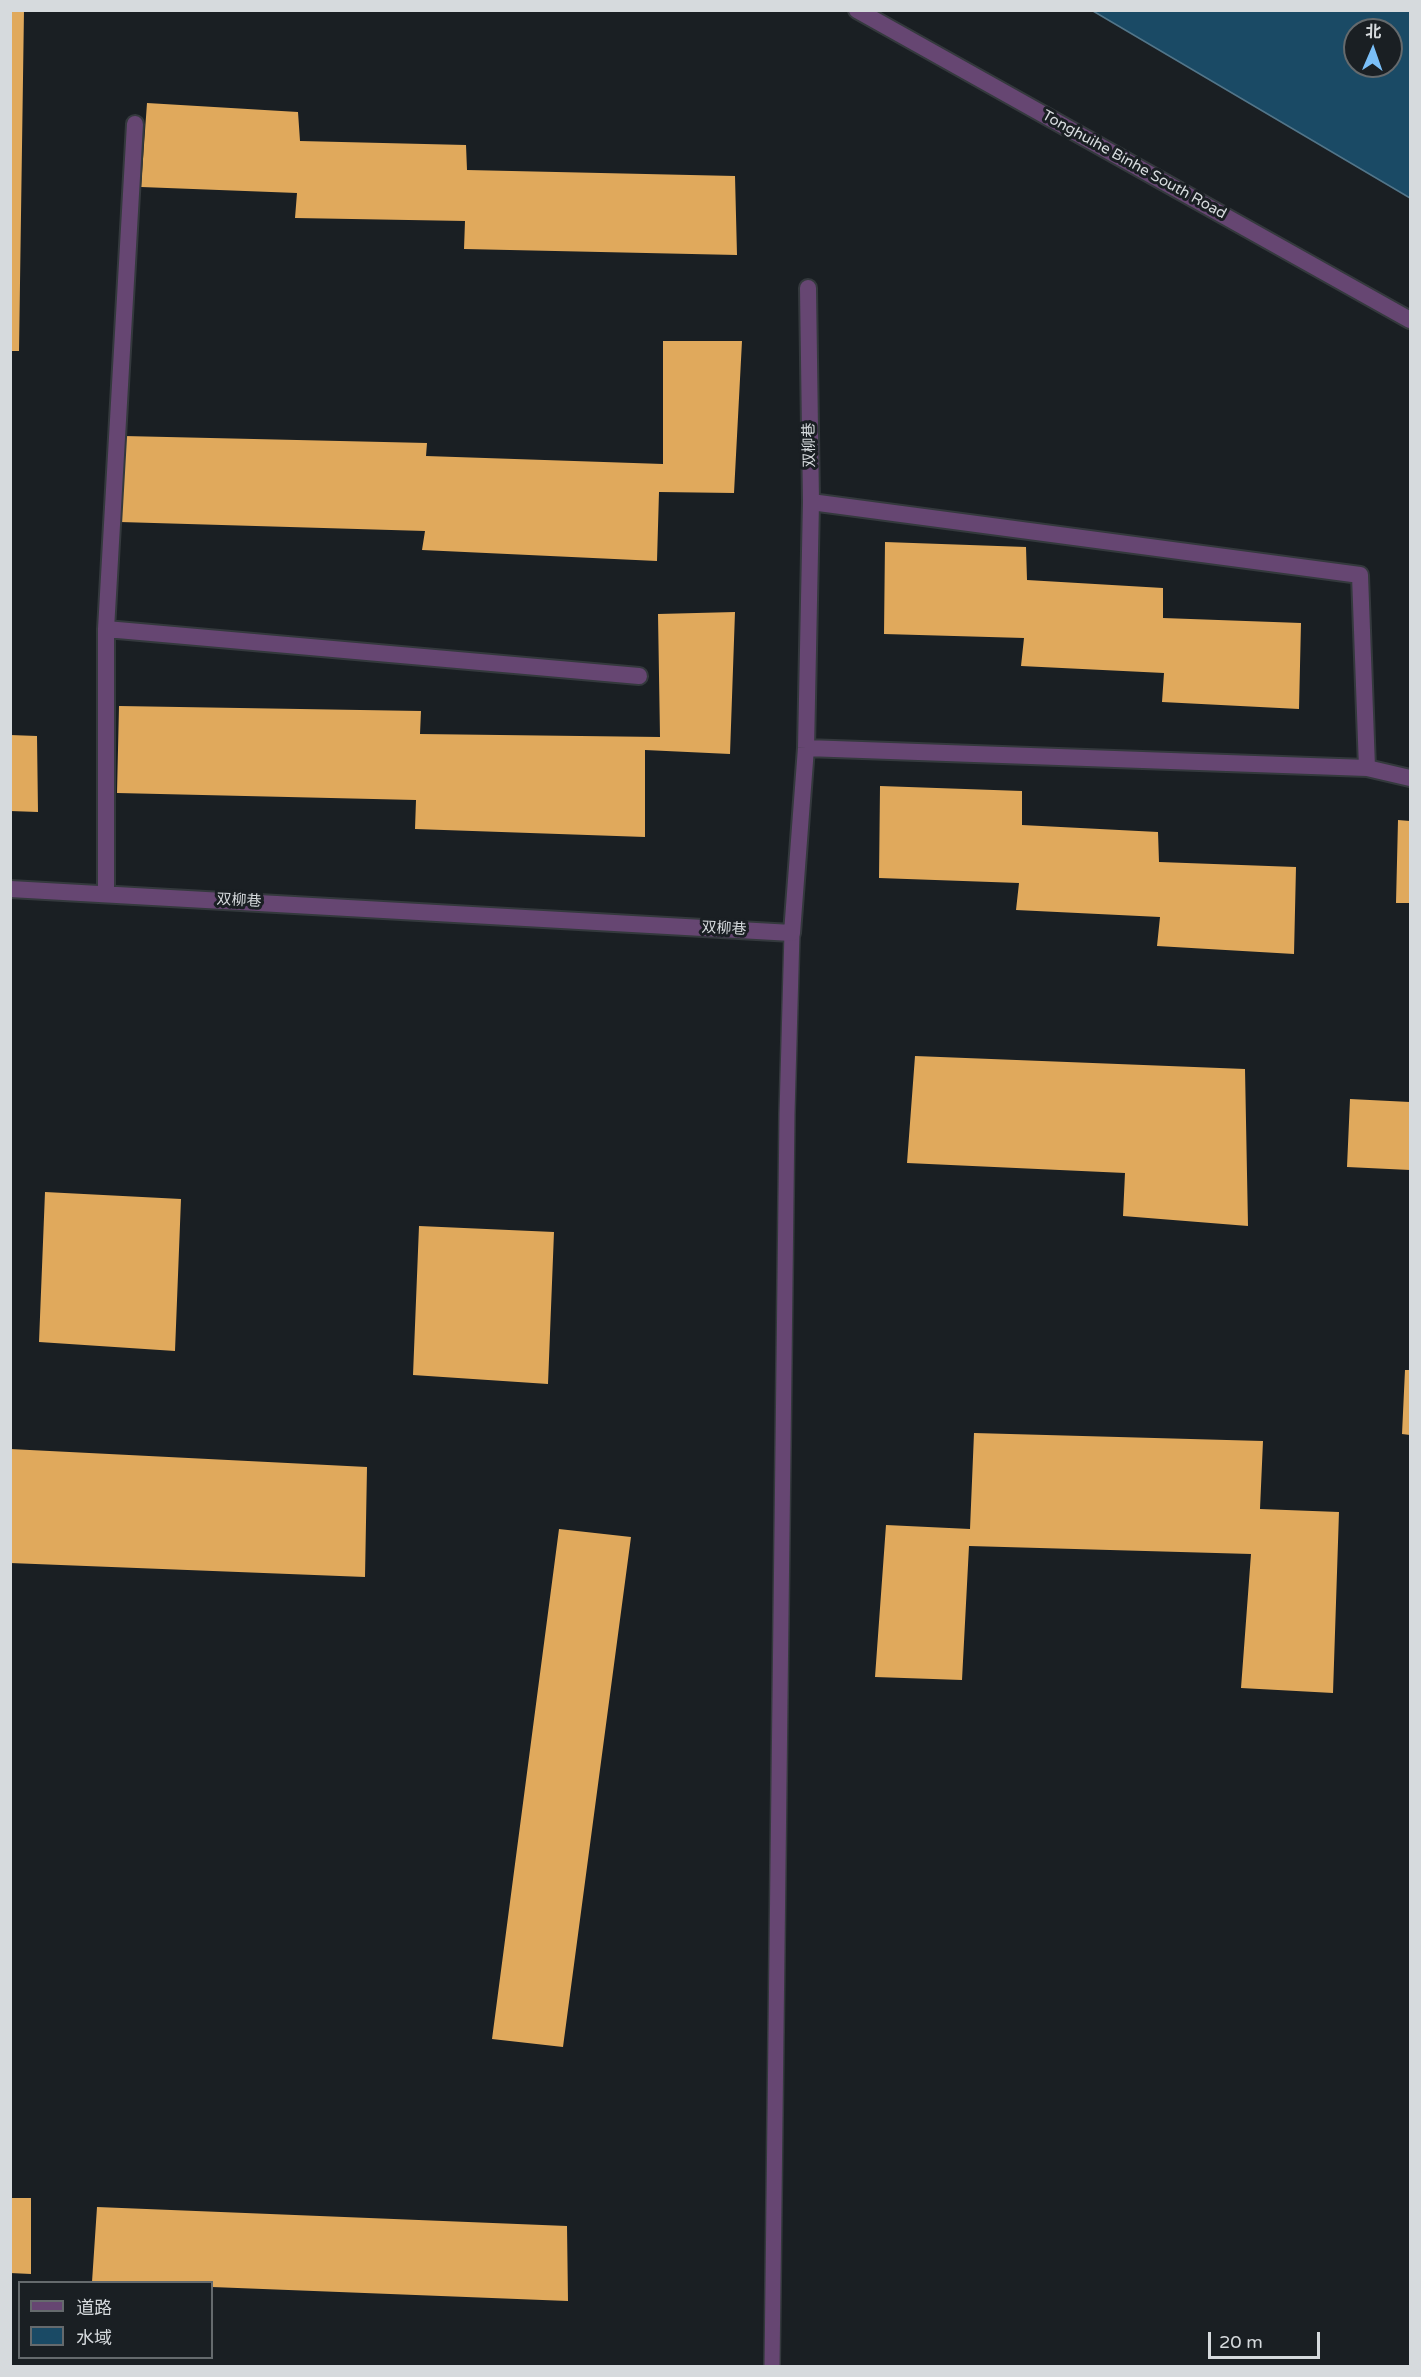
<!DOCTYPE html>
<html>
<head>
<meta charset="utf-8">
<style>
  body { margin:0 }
  #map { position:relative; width:1421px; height:2377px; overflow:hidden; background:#1a1f23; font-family:"Varela Round","Noto Sans SC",sans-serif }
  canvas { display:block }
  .frame { position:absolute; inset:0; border:12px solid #d6dadd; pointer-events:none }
  .legend { position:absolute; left:18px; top:2281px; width:195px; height:78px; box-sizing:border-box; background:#1a1f23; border:2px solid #656a6d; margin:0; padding:8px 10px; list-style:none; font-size:18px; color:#d6dadd }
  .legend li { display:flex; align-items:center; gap:12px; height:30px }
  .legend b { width:30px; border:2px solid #656a6d }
  .north { position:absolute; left:1343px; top:18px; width:60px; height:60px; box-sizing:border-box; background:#1a1f23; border:2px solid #656a6d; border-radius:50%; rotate:2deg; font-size:16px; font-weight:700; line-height:24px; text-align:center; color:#d6dadd }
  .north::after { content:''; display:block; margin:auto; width:21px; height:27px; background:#7abff8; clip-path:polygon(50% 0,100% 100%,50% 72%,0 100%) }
  .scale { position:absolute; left:1208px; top:2332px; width:112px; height:27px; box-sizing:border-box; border:3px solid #d6dadd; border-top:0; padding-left:8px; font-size:18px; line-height:21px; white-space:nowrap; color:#d6dadd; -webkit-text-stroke:4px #1a1f23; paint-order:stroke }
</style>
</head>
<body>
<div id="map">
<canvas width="1421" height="2377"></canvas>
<div class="frame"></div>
<ul class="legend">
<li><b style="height:8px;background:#664672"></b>道路</li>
<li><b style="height:16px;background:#1a4a65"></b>水域</li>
</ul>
<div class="north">北</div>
<div class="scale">20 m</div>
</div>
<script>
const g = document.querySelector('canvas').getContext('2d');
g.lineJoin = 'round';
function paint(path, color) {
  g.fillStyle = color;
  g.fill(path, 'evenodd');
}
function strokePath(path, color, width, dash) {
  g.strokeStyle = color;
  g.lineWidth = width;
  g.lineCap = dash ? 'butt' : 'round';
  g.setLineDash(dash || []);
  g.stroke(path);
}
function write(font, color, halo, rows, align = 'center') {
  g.font = font + ' "Varela Round","Noto Sans SC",sans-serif';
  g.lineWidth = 6;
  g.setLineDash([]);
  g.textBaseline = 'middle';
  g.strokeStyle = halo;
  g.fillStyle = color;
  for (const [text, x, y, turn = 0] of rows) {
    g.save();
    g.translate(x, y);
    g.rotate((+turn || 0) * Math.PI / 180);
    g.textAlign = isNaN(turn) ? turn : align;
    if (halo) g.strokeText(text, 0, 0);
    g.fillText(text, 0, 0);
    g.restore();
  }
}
const water = new Path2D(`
  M1093 11H1410V198ZM1355 30H1391V66H1355Z`);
const building = new Path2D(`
  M10 10H24L19 351H10Z
  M147 103 298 112 300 141 466 145 467 170 735 176 737 255 464 249 465 221 295 218 297 193 141 187Z
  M663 341H742L734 493 659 492 657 561 422 550 425 531 120 522 124 436 427 443 426 456 663 464Z
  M885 542 1026 547 1027 580 1163 588V618L1301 623 1299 709 1162 702 1164 673 1021 666 1024 638 884 634Z
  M735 612 730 754 645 750V837L415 829 416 800 117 793 119 706 421 711 420 734 660 737 658 614Z
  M10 735 37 736 38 812 10 811Z
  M880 786 1022 791V825L1158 832 1159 862 1296 867 1294 954 1157 946 1160 917 1016 910 1019 883 879 878Z
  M1398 820 1410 821V903H1396Z
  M915 1056 1245 1069 1248 1226 1123 1216 1125 1173 907 1163Z
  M1350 1099 1410 1102V1170L1347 1167Z
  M45 1192 181 1199 175 1351 39 1342Z
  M419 1226 554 1232 548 1384 413 1375Z
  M1405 1370H1410V1435L1402 1434Z
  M974 1433 1263 1441 1260 1509 1339 1512 1333 1693 1241 1688 1251 1554 969 1546 962 1680 875 1677 886 1525 970 1529Z
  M10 1449 367 1467 365 1577 10 1563Z
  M559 1529 631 1537 563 2047 492 2039Z
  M10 2198H31V2274L10 2273Z
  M97 2207 567 2226 568 2301 212 2287V2282H92Z`);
const service = new Path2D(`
  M772 2366 787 1113 792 933`);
const minor = new Path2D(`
  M811 502 1360 575 1367 768
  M106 629 135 124
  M806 748 1367 768 1410 778
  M10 889 792 933 806 748 811 502 808 288
  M106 893V629L639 676`);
const tertiary = new Path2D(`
  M857 10 1410 320`);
const streetNames = [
  ["Tonghuihe Binhe South Road",1134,165,29],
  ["双柳巷",810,445,-91],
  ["双柳巷",239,901,3],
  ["双柳巷",724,929,3]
];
paint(water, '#1a4a65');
strokePath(water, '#527589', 1.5);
paint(building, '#e0a95c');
strokePath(service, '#34393d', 18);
strokePath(minor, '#34393d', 20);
strokePath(tertiary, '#34393d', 20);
strokePath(service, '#664672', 15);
strokePath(minor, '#664672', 16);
strokePath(tertiary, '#664672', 16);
write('15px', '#d6dadd', '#1a1f23', streetNames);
</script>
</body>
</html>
